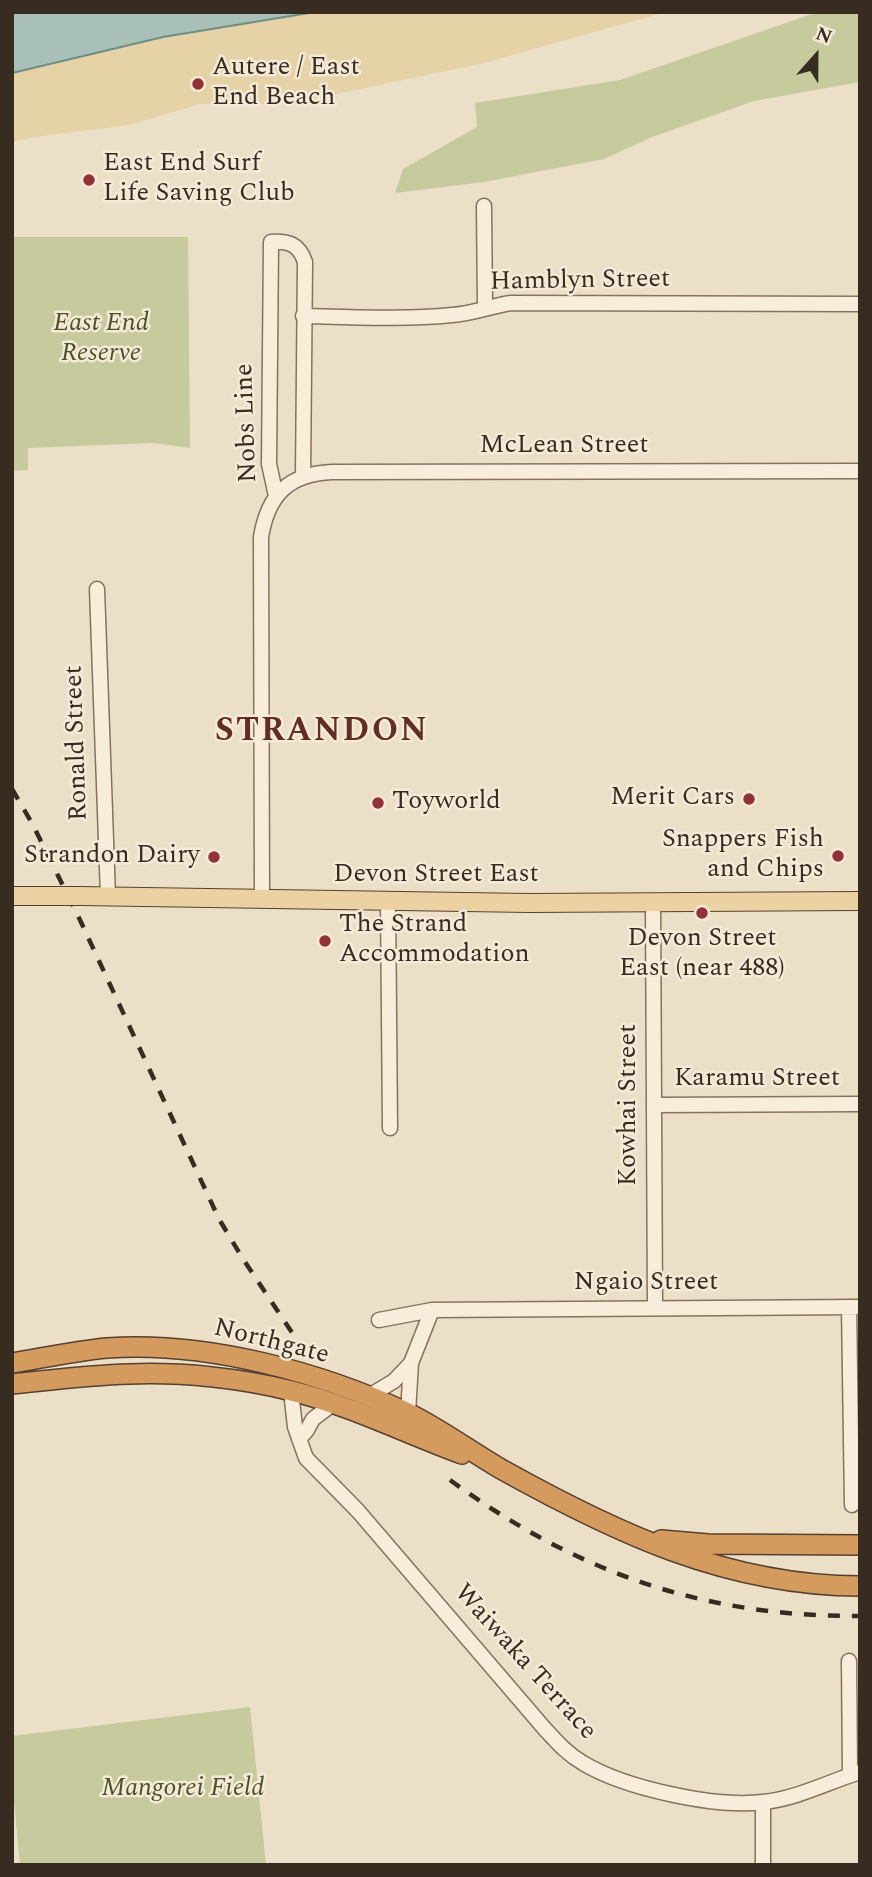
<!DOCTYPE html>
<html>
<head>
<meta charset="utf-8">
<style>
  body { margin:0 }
  #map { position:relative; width:872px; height:1877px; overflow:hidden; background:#ecdfc8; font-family:Spectral,serif }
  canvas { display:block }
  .frame { position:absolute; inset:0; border:14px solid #382b20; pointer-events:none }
  .north { position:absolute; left:781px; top:21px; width:70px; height:70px; -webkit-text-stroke:5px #f4ead7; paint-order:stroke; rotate:21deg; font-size:19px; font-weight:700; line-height:28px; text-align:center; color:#382b20 }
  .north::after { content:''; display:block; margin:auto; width:24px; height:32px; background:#382b20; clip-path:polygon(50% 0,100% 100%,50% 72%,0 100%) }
</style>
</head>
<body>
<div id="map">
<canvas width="872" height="1877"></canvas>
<div class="frame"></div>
<div class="north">N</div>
</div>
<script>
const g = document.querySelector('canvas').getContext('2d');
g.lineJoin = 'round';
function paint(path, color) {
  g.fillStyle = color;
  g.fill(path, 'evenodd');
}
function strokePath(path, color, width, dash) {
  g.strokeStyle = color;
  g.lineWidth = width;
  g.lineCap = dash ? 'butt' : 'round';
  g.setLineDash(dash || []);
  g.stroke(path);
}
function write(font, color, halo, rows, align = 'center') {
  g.font = font + ' Spectral,serif';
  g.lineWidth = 5;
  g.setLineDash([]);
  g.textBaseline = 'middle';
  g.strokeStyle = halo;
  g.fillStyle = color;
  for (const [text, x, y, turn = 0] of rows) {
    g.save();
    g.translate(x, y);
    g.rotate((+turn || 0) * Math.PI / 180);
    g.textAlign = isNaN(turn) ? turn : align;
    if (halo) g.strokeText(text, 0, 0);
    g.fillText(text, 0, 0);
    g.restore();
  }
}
const green = new Path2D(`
  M818 12H860V82L754 101 652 137 604 159 484 182 395 193 403 169 477 127 475 103 620 80Z
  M12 237H188L190 448 154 443 28 448V470L12 471Z
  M250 1707 266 1865H20L12 1780V1736Z`);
const sand = new Path2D(`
  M12 12H666L480 64 288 104H200L130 125 42 136 12 142Z`);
const water = new Path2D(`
  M12 12H315L163 37 12 73Z`);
const minor = new Path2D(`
  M484 206 485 307
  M303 316C353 317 403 320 452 315 472 314 491 306 511 303L860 304
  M276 496 269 464 271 242C289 241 299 244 305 262L303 477
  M97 589 108 896
  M262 900 261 537C268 495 288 474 332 472L860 471
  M388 902 390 1128
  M653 902 655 1308
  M655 1105 860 1104
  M849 1307 852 1505
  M379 1320 432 1310 860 1307
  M291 1391 295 1427 306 1458 358 1511 544 1728C556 1741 567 1754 583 1763 624 1788 715 1808 763 1802 796 1799 828 1782 860 1772
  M369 1396 394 1381 411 1363
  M408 1413 411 1363 432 1310
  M299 1439 307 1430 313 1419 334 1403
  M849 1661 850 1775
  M763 1803V1865`);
const major = new Path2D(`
  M12 896H49
  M80 896 529 903 860 901`);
const highway = new Path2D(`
  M12 1363C43 1358 75 1351 107 1348 206 1341 321 1372 410 1414 442 1430 470 1451 501 1469 614 1532 727 1586 860 1586
  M12 1384C51 1380 90 1375 129 1374 182 1372 241 1378 292 1391 351 1406 405 1433 462 1454
  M661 1540 708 1544 860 1545`);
const rail = new Path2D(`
  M12 789 33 825 80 920 219 1219 243 1259 297 1340
  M450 1480C576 1572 703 1617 860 1616`);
const majorBridge = new Path2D(`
  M49 896H80`);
const markers = [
  [198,84,7,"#923136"],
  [89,180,7,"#923136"],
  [749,799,7,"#923136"],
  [378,803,7,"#923136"],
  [838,856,7,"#923136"],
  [214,857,7,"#923136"],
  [702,913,7,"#923136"],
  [325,941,7,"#923136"]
];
const poiNames = [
  ["Autere / East",212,69],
  ["End Beach",212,99],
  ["East End Surf",103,165],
  ["Life Saving Club",103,195],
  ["Merit Cars",735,799,"right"],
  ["Toyworld",392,803],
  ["Snappers Fish",824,841,"right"],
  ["and Chips",824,871,"right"],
  ["Strandon Dairy",200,857,"right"],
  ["The Strand",339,926],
  ["Accommodation",339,956],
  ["Devon Street",702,940,"center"],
  ["East (near 488)",702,970,"center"]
];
const streetNames = [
  ["Hamblyn Street",580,282,-1],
  ["Nobs Line",248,423,-92],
  ["McLean Street",564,447],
  ["Ronald Street",78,743,-92],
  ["Devon Street East",436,876],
  ["Karamu Street",757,1080],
  ["Kowhai Street",630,1105,-90],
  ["Ngaio Street",646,1284],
  ["Northgate",271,1343,14],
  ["Waiwaka Terrace",524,1663,48]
];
const parkNames = [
  ["East End",101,325],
  ["Reserve",101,355],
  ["Mangorei Field",183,1790]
];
const districtNames = [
  ["STRANDON",322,734]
];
paint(green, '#c7ca9c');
paint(sand, '#e6d2a7');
paint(water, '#a8c0b8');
strokePath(water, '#6f8e85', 2);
strokePath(minor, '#87725e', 17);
strokePath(major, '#554031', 20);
strokePath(highway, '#554031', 22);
strokePath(minor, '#f7edda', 14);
strokePath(major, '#ecd2a2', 18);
strokePath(highway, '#d59b5e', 19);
strokePath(rail, '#382b20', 4.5, [12, 12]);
strokePath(majorBridge, '#554031', 20, []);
strokePath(majorBridge, '#ecd2a2', 18);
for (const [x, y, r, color] of markers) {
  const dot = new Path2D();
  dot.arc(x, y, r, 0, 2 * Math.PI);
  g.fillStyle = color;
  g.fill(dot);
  strokePath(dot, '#f4ead7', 2.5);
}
write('26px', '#382b20', '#f4ead7', poiNames, 'left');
write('26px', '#382b20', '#f4ead7', streetNames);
write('italic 26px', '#4b5328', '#f4ead7', parkNames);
g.letterSpacing = '2px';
write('bold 33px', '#622d22', '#f4ead7', districtNames);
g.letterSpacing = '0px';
</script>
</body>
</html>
